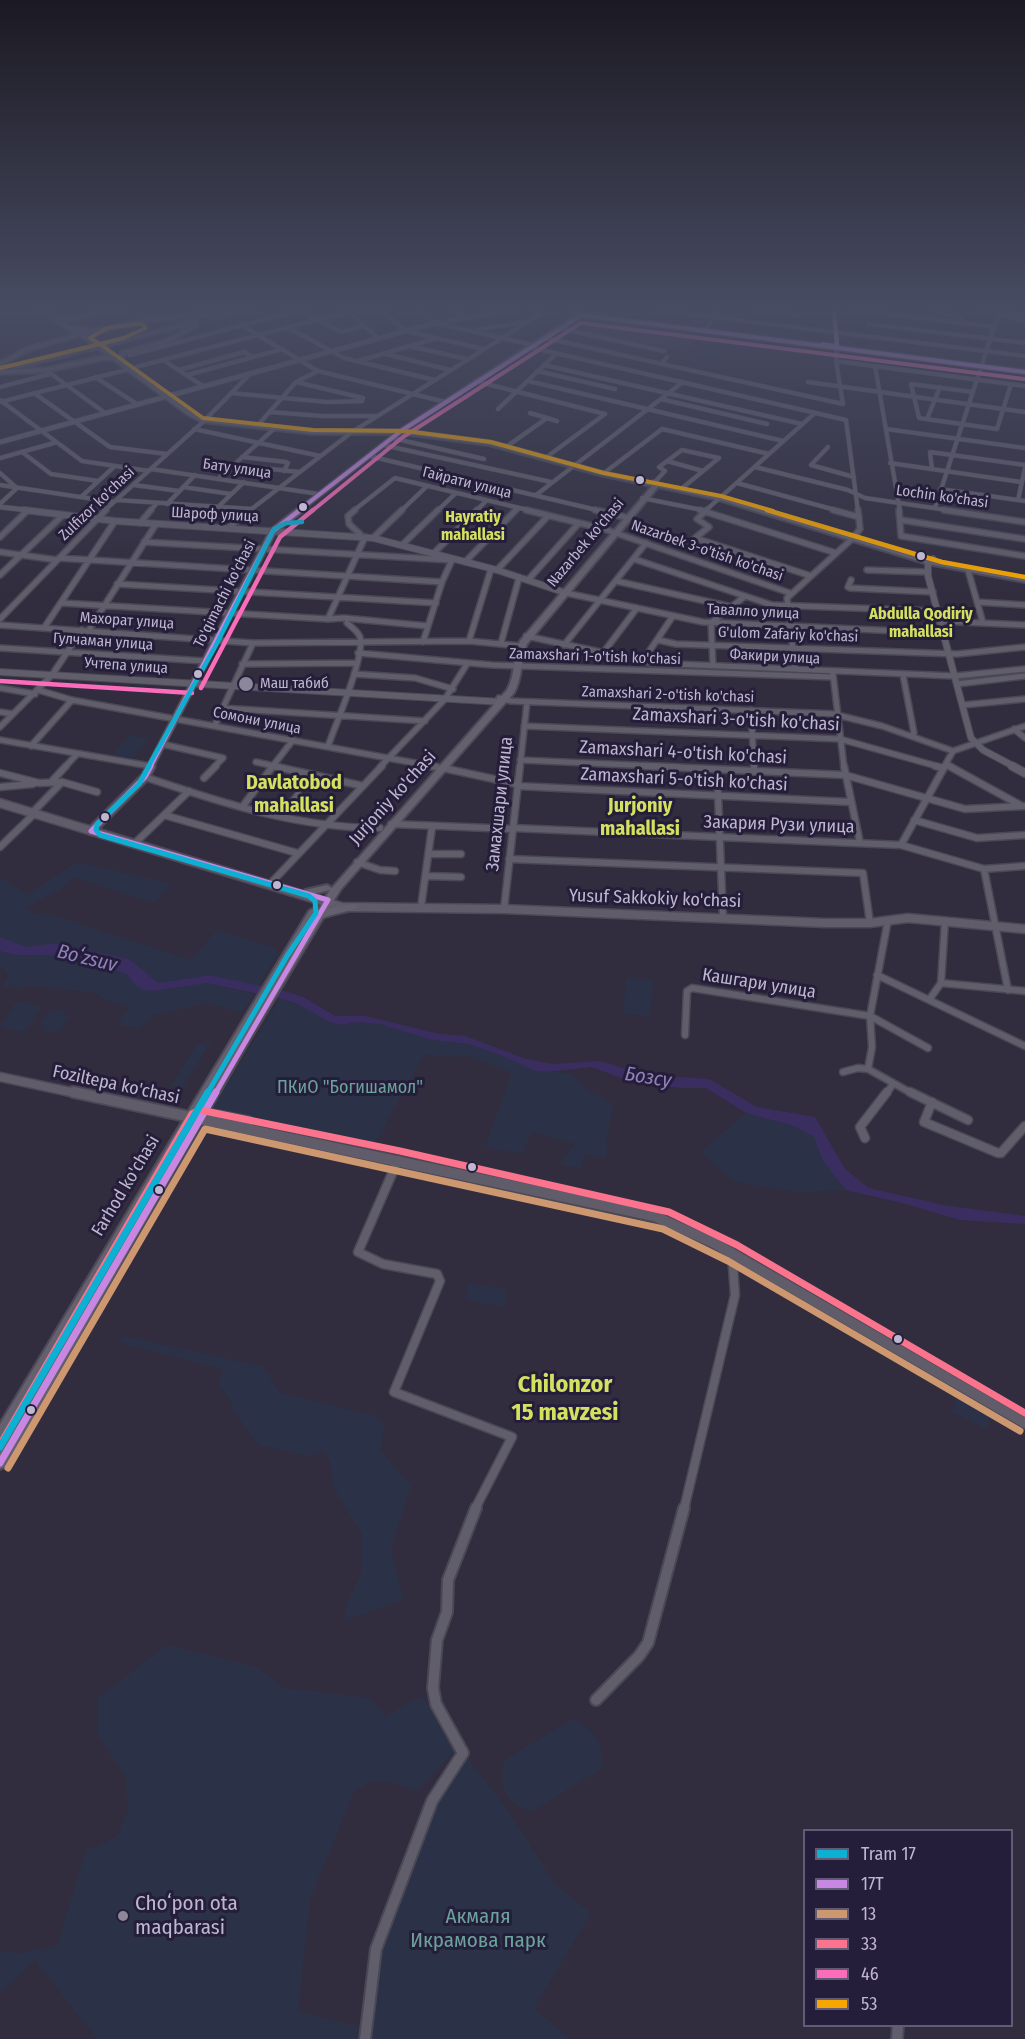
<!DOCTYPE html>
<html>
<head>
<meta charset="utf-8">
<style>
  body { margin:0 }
  #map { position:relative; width:1025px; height:2039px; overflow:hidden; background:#312d3e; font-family:"Fira Sans Condensed",sans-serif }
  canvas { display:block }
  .legend { position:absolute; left:803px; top:1829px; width:210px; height:198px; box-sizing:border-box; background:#251e3b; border:2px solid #625b76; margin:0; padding:8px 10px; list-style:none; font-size:18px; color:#beb7cf }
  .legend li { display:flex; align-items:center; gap:12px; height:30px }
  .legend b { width:30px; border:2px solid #625b76 }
</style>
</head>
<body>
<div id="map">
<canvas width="1025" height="2039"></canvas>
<ul class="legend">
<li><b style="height:8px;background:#0dafd3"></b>Tram 17</li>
<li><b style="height:8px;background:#c787e3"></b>17T</li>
<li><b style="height:8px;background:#cd976f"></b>13</li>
<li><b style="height:8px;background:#fc738d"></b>33</li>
<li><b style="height:8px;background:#fb6dba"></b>46</li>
<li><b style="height:8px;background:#f7a600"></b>53</li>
</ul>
</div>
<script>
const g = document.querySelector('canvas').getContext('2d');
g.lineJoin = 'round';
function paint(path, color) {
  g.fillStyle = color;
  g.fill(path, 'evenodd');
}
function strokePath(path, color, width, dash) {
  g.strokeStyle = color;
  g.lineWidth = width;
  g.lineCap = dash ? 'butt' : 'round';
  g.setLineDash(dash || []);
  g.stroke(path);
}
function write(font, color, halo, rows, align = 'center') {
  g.font = font + ' "Fira Sans Condensed",sans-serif';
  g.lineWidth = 6;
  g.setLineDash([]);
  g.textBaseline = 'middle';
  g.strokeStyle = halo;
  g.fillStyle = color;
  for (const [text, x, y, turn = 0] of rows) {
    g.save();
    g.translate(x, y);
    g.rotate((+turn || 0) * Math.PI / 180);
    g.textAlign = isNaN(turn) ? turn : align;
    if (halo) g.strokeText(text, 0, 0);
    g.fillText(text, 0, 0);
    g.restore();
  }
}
const medical = new Path2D(`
  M589 318 700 332 686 353 571 329Z`);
const green = new Path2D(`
  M132 324H140L145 327 105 340 92 335Z
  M152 335 163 338C154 346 125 354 114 349L117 348 113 344Z
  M706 336 732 339 717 360 693 356Z
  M93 350 103 354 61 366 50 363Z
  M129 735 149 738 133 758 113 755Z
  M78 862 171 884 154 903 74 877 62 888 25 909 41 916 44 913 191 960 217 930 275 948 278 954 258 986 210 975 158 983 129 959 55 943 26 947 0 937V877L27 894Z
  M0 951 15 955H61L86 961 127 974 134 984 154 991 207 983 254 994 242 1013 208 1003 153 1015 140 1029 117 1024 130 1006 106 1000 95 993 25 985 22 989 3 986 8 976 3 967H0Z
  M626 978 653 980 650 1016 623 1014Z
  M280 999 298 1004 327 1021 340 1025 359 1022 379 1024 432 1040 469 1044 503 1056 535 1071 571 1073C587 1091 591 1095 614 1103L606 1140 608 1151 605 1158 586 1154 580 1169 560 1164 575 1144 532 1132 522 1154 485 1147 512 1073 465 1055 450 1057 418 1054 424 1055 376 1142 218 1110 214 1106Z
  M17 1001 42 1007 24 1032 0 1027Z
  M56 1009 67 1011 64 1015 70 1016 58 1033 42 1030 45 1025 40 1024 48 1012 53 1013Z
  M212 1039 182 1089 171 1086 196 1046Z
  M746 1113 794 1126 814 1137 823 1161 846 1190 799 1192 735 1182 701 1152Z
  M469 1283 508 1290 503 1307 465 1300Z
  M124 1336 264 1367 280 1393 376 1416 385 1426 380 1450 411 1486 391 1548 403 1599 345 1621V1608L361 1574 362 1534 334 1489 331 1464 324 1451 308 1456 259 1445 232 1409 231 1402 219 1383 223 1369 118 1342Z
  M958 1398 992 1414 986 1429 952 1412Z
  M167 1645 258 1668 284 1688 371 1698 385 1716 422 1696 459 1746 418 1791C391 1783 376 1772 353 1794L310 1900 298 2011 358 2027 357 2039H97L35 1960 0 1993V1951L21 1953 57 1946 86 1850 98 1847 118 1835 128 1811 126 1778 98 1735V1698Z
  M573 1719C596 1729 604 1745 601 1769L532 1811C506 1806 496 1783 506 1759Z
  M463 1753 507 1809 556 1885 591 1913 534 2008 569 2039H369L377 1953 427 1800Z`);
const water = new Path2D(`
  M0 937 26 947 55 943 129 959 158 983 210 975 288 992 305 998 335 1016H365L440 1034 465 1036 526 1059 553 1064 600 1061 646 1075 709 1079 757 1107 815 1117 845 1169 869 1188 943 1205 1025 1216V1224L960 1220 906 1204 846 1190 823 1161 814 1137 794 1126 746 1113 706 1088H683L650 1085 618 1077 592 1067 546 1072 535 1071 503 1056 469 1044 432 1040 379 1024 359 1022 340 1025 327 1021 298 1004 286 1000 207 983 154 991 144 990 134 984 127 974 86 961 61 955H15L0 951Z`);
const minorFar4 = new Path2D(`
  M298 310 341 332 364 326
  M381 310 405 331 484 349
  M419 310 435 323 533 345
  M454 310 465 318
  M657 310 1025 356
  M755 310 799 315
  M855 310 995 327
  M936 310 962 319 961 323
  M981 310 1025 321
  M998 310 1025 316
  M350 313 378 338
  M64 321 100 312 121 310
  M868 324 1025 343
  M241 325 318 371 446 402
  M287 327 344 358 434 380
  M558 328 664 351
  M476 330 525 322
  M704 331 719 310
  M545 338 843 404 836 361 837 348
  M413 347 467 359
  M529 347 846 420 858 511
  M386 354 450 370
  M130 355 300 310
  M163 360 203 386
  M358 361 434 339
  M836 361 1025 386
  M661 364 667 357
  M544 365 802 424
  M875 366 900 511
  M136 367 331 316 368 310
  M46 370 105 413
  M179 370 244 352 253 357
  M537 371 615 389
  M187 375 283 349
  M95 377 137 404
  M475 381 605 414
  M528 381 783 441
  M296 382 363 398 362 401
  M808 382 1025 412
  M0 387 50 374
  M973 392 911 384 919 418 997 429 1011 384
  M34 393 110 447 167 454
  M231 393 327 402 362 401
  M661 399 767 424
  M0 400 82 461 149 471
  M0 402 130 369
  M498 409 557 353
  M270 412 322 416H375
  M530 413 557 421
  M927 419 940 387
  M258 425 296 382 318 371
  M194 429 320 456
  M886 429 1025 448
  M392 438 484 459
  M383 445 551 482
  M506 447 547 418
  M828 447 811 465 854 477
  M22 452 51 474 98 481
  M369 456 601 511
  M548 456 605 414
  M242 457 286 462 288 463 284 471
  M0 458 54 443
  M667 461 703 471
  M890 463 1021 482
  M234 465 299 472
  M755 467 848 490 865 498 954 511
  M151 469 319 494
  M932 469 930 452 1025 465
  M0 473 17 488 0 504
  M604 473 662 429 769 454
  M218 479 275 428
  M654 483 665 471 659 467 682 450 719 458
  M737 483 839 511
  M0 485 114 502
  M134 485 179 491
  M183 487 231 494
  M681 489 719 458
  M940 489 1025 501
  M536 495 683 382
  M81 497 115 466
  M642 498 707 511
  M117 500 252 509
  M1018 500 1025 468
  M167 504 195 475
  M218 507 244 482
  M935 508 997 318 1001 316
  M104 511 204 421 251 373
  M150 511 157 503
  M249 511 352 432 539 315 534 310
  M353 511 395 478 532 511
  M401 511 427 486
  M437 511 456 493
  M476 511 486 501
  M515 511 518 508
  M705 511 815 413`);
const minorFar3 = new Path2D(`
  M355 510 348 516 349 524 360 534 359 536
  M526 510 604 529 790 593
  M595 510 629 518
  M700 510 836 553
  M707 510 697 519 709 527 695 538 811 576
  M833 510 859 517
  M899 510 901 536 1025 556
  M944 510 1025 522
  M901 520 1025 539
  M140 523 151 510
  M228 528 251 510
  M0 537 27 511
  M373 538 402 510
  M144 542 451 560
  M402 545 438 510
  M0 552 57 560
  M433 554 477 510
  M59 558 442 582
  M634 559 772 605 937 611
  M465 562 516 510
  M497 570 548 516
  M867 570 928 572
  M968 570 983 623
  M0 575 63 515
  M528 580 579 523
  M851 580 848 587 850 588 933 592
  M616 581 732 607
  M117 584 436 603
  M566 593 703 622 942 633
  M977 602 1025 605
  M62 603 328 619 344 618 428 626
  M0 619 106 510
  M328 619 365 537
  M939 621 1025 625
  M0 625 253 643 469 641 521 646
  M44 628 115 521
  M89 630 156 524
  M526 636 652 663 955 676 1025 669
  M658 640 676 644 957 654 1025 647
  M469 641 491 569
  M423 642 442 582 452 560
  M501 643 519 578
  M564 645 646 543
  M0 648 205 661
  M358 653 492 665 832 677
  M603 653 637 608
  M642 662 673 616
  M242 664 356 663
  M713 666 711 623 744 597
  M795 669 787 598 853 538 860 529 858 510
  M354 674 415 678 453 689
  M833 674 844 767
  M903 675 914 733 911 736
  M957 684 1025 676
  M0 688 35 694
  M38 690 72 700 437 767
  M499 698 511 701 837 714
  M963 705 1025 699
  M222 708 425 721
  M751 710 754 767
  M0 712 13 714
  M837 715 882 726 953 751
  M215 725 253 643
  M524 726 840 739 940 767
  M0 727 52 675 82 630
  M1014 729 1025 738
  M0 740 150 766
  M162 744 223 758 214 767
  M31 746 72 700
  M328 746C335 726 366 654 360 637 358 631 351 627 347 623
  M520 760 677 767
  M256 762 279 767
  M946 764 952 767
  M65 767 77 754
  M272 767 293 740
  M380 767 445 699 467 664
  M520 767 527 702
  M944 767 953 751 1025 726`);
const minorFar2 = new Path2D(`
  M273 766 363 786
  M430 766 437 767
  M645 766 845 775 965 809 1025 806
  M754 766V772
  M844 766 860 843
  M935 766 943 768
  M949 766 1020 805
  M443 768 517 784
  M717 770 723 918
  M0 773 39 783 62 782 97 792
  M145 777C222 803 298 828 380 828
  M204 778 216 766
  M52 781 66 766
  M517 786 850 802
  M0 787 33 784
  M243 806 273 766
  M33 812 62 782
  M164 815 297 853
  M281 816 298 795
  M914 820 977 838 1025 835
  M391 824 513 829
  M513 828 901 845 984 869 1025 866
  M134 844 189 791
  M901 845 945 766
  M0 847 35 813
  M429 854H461
  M509 859 863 873 870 923
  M357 862 380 870 395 871
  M984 869 1008 990
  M426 876 461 877
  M270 884 382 766
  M421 907 432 827
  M504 909 520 766
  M888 920 870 1016 872 1047 868 1069 913 1094
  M877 975 1025 1046
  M941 983 945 921
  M929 1000 941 983 1025 991
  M685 1035 687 991 692 988 870 1016 928 1048
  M843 1072 858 1068 868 1069
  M886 1094 893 1084`);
const minorFar1 = new Path2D(`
  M910 1092 968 1120
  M932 1102 924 1122 998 1153H1001L1025 1126
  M865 1138 860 1127 887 1092
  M398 1160 358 1252 383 1264 437 1274 440 1281 394 1392 512 1437 475 1509
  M684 1509 735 1295 732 1253`);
const minor = new Path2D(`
  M596 1700 639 1656 648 1643 684 1508
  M365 2039 376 1949 432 1801 463 1753 436 1704 433 1688 437 1640 447 1612 448 1580 476 1508
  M897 2039 898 2026`);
const tertiaryFar2 = new Path2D(`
  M834 310 837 346
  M0 442 435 323 514 310
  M0 507 36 511`);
const tertiaryFar1 = new Path2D(`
  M24 510 115 521 373 538 497 570 566 593
  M933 559 928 565V576L971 738 983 750 1015 767
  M0 672 502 702`);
const tertiary = new Path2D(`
  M1012 766 1025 773`);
const secondaryFar3 = new Path2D(`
  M41 310 88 339
  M571 310 582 315 1025 372
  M298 511 401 431 582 313`);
const secondaryFar2 = new Path2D(`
  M150 767 273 531 300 510`);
const secondaryFar1 = new Path2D(`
  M0 803 342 907 504 909 825 923H870L908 918 1025 929
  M91 831 145 777 151 766
  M0 1077 80 1094`);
const secondary = new Path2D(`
  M73 1092 654 1216 714 1243 1025 1423
  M197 1112 248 1122`);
const primary = new Path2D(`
  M86 338H90L192 413 205 419 313 430H403L489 441 603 472 651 482 654 481 660 484 722 497 932 560 1025 578V582L928 564 719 500 658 487 527 644C520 660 523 677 514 693L341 889 329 908 353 904 358 907C351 912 334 913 323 918L249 1041 5 1467 0 1469V1450L58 1351 5 1440 0 1442V1424L309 911 314 908 318 910 330 890 308 895 303 892 305 890 327 885 332 888 507 690C516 675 512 657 520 641L652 486 600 475 489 445 403 434H313L202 422 188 415 86 340Z`);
const trunk = new Path2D(`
  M239 310H249L213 319 210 317 214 315 148 322 92 334 76 330 79 333 76 337 30 350 0 366V362L26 348 72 335 73 333 69 329 76 326 92 330 148 318 220 311 222 313Z
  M195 320 197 323 108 346 105 344Z
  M193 325 198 326 167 343 125 354 122 360H102L46 372 0 374V370L46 368 102 356 118 358 121 352 163 341Z
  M92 346 94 347V349L15 369 12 367Z`);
const trunkBridge = new Path2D(`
  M92 348 108 344`);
const bus1Far3 = new Path2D(`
  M822 344 837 346 834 310
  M298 511 401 431 582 315 1025 372`);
const bus1Far2 = new Path2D(`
  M150 767 273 531 300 510`);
const bus1Far1 = new Path2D(`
  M91 831 145 777 151 766
  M91 831 328 900 215 1094`);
const bus1 = new Path2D(`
  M0 1463 216 1092`);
const bus2 = new Path2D(`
  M8 1468 205 1129 663 1229 728 1261 1020 1431`);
const bus3 = new Path2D(`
  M0 1445 192 1114 200 1110 400 1151 669 1212 737 1245 1025 1413`);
const bus4Far1 = new Path2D(`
  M312 511 403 437 581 323 1024 379`);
const bus4 = new Path2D(`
  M0 681 192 693
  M201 688 280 537 313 510`);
const bus5Far1 = new Path2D(`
  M136 324H142L146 328 123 338 100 344 90 338 107 328Z
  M100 344 203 418 313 430 406 431 491 442 604 473 721 496 773 511
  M0 368 100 344`);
const bus5 = new Path2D(`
  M767 510 942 562 1025 577`);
const tram1Far2 = new Path2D(`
  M148 767 215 647 274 529 286 523 302 522`);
const tram1Far1 = new Path2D(`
  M149 766 139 784 97 824 96 830 100 835 309 896 315 901 316 913 287 956 207 1094`);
const tram1 = new Path2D(`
  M0 1447 208 1092`);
const markers = [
  [640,480,5,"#beb7cf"],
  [303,507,5,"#beb7cf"],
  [921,556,5,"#beb7cf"],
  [198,674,5,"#beb7cf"],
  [246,684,8,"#8d879c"],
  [105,817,5,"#beb7cf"],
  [277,885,5,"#beb7cf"],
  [472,1167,5,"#beb7cf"],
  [159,1190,5,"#beb7cf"],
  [898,1339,5,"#beb7cf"],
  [31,1410,5,"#beb7cf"],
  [123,1916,6,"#8d879c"]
];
const farStreetnames = [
  ["Бату улица",237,469,8],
  ["Гайрати улица",467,483,14],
  ["Lochin ko'chasi",942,497,8],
  ["Zulfizor ko'chasi",97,504,-44],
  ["Шароф улица",215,515,3],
  ["Nazarbek ko'chasi",586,543,-50],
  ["Nazarbek 3-o'tish ko'chasi",707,551,19],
  ["To'qimachi ko'chasi",225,594,-63],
  ["Тавалло улица",753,612,3],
  ["Махорат улица",127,621,4],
  ["G'ulom Zafariy ko'chasi",788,635,2],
  ["Гулчаман улица",103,642,4],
  ["Zamaxshari 1-o'tish ko'chasi",595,657,2],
  ["Факири улица",775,657,3],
  ["Учтепа улица",126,666,4],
  ["Zamaxshari 2-o'tish ko'chasi",668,695,2],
  ["Сомони улица",257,721,11]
];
const farPoinames = [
  ["Маш табиб",260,684]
];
const farNeighbourhoodnames = [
  ["Hayratiy",473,518],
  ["mahallasi",473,536],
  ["Abdulla Qodiriy",921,615],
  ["mahallasi",921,633]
];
const streetNames = [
  ["Zamaxshari 3-o'tish ko'chasi",736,720,3],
  ["Zamaxshari 4-o'tish ko'chasi",683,753,3],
  ["Zamaxshari 5-o'tish ko'chasi",684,780,3],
  ["Jurjoniy ko'chasi",393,798,-48],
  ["Замахшари улица",500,804,-84],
  ["Закария Рузи улица",779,825,2],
  ["Yusuf Sakkokiy ko'chasi",655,899,2],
  ["Кашгари улица",759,984,9],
  ["Foziltepa ko'chasi",116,1085,12],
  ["Farhod ko'chasi",126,1186,-59]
];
const parkNames = [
  ["ПКиО \"Богишамол\"",350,1088]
];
const neighbourhoodNames = [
  ["Davlatobod",294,783],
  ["mahallasi",294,806],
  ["Jurjoniy",640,806],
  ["mahallasi",640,829]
];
const waterNames = [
  ["Boʻzsuv",87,959,14],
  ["Бозсу",648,1078,9]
];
const nearPoinames = [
  ["Choʻpon ota",135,1904],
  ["maqbarasi",135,1928]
];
const nearParknames = [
  ["Акмаля",478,1917],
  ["Икрамова парк",478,1941]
];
const nearNeighbourhoodnames = [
  ["Chilonzor",565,1385],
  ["15 mavzesi",565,1413]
];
paint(medical, '#403145');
paint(green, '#2b3248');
paint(water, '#3a2e61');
strokePath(minorFar4, '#4b4855', 5);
strokePath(minorFar3, '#4b4855', 8);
strokePath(minorFar2, '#4b4855', 9);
strokePath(minorFar1, '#4b4855', 11);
strokePath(minor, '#4b4855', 14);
strokePath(tertiaryFar2, '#4b4855', 6);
strokePath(tertiaryFar1, '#4b4855', 8);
strokePath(tertiary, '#4b4855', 10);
strokePath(secondaryFar3, '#4c4858', 7);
strokePath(secondaryFar2, '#4c4858', 9);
strokePath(secondaryFar1, '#4c4858', 11);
strokePath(secondary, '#4c4858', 14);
strokePath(primary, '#4c4858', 4);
strokePath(trunk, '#4e4a59', 4);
strokePath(minorFar4, '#615e6b', 4);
strokePath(minorFar3, '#615e6b', 5);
strokePath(minorFar2, '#615e6b', 6);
strokePath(minorFar1, '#615e6b', 8);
strokePath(minor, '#615e6b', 10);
strokePath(tertiaryFar2, '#615e6b', 4.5);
strokePath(tertiaryFar1, '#615e6b', 6);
strokePath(tertiary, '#615e6b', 8);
strokePath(secondaryFar3, '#605c69', 5);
strokePath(secondaryFar2, '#605c69', 7);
strokePath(secondaryFar1, '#605c69', 8);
strokePath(secondary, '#605c69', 10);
paint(primary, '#64606d');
paint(trunk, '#625f69');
strokePath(trunkBridge, '#4e4a59', 8, []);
strokePath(trunkBridge, '#625f69', 6);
strokePath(bus1Far3, '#c787e3', 4);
strokePath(bus1Far2, '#c787e3', 4.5);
strokePath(bus1Far1, '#c787e3', 5);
strokePath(bus1, '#c787e3', 7);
strokePath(bus2, '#cd976f', 7);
strokePath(bus3, '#fc738d', 7);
strokePath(bus4Far1, '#fb6dba', 4);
strokePath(bus4, '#fb6dba', 4.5);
strokePath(bus5Far1, '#f7a600', 4);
strokePath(bus5, '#f7a600', 4.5);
strokePath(tram1Far2, '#0dafd3', 4.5);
strokePath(tram1Far1, '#0dafd3', 5);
strokePath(tram1, '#0dafd3', 7);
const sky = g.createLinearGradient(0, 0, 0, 595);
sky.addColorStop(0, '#1b1922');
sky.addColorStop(0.52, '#484c63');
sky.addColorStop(1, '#484c6300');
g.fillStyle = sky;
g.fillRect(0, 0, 1025, 595);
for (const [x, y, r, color] of markers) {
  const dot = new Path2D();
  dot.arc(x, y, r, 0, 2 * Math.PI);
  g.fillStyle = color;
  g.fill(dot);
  strokePath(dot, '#251e3b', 2);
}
write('15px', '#beb7cf', '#251e3b', farStreetnames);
write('15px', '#beb7cf', '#251e3b', farPoinames, 'left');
write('bold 16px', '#d4e160', '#251e3b', farNeighbourhoodnames);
write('18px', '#beb7cf', '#251e3b', streetNames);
write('18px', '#6ca29c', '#251e3b', parkNames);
write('bold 20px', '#d4e160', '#251e3b', neighbourhoodNames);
write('italic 20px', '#9083bd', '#251e3b', waterNames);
write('21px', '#beb7cf', '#251e3b', nearPoinames, 'left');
write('21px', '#6ca29c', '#251e3b', nearParknames);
write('bold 24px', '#d4e160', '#251e3b', nearNeighbourhoodnames);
</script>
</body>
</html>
